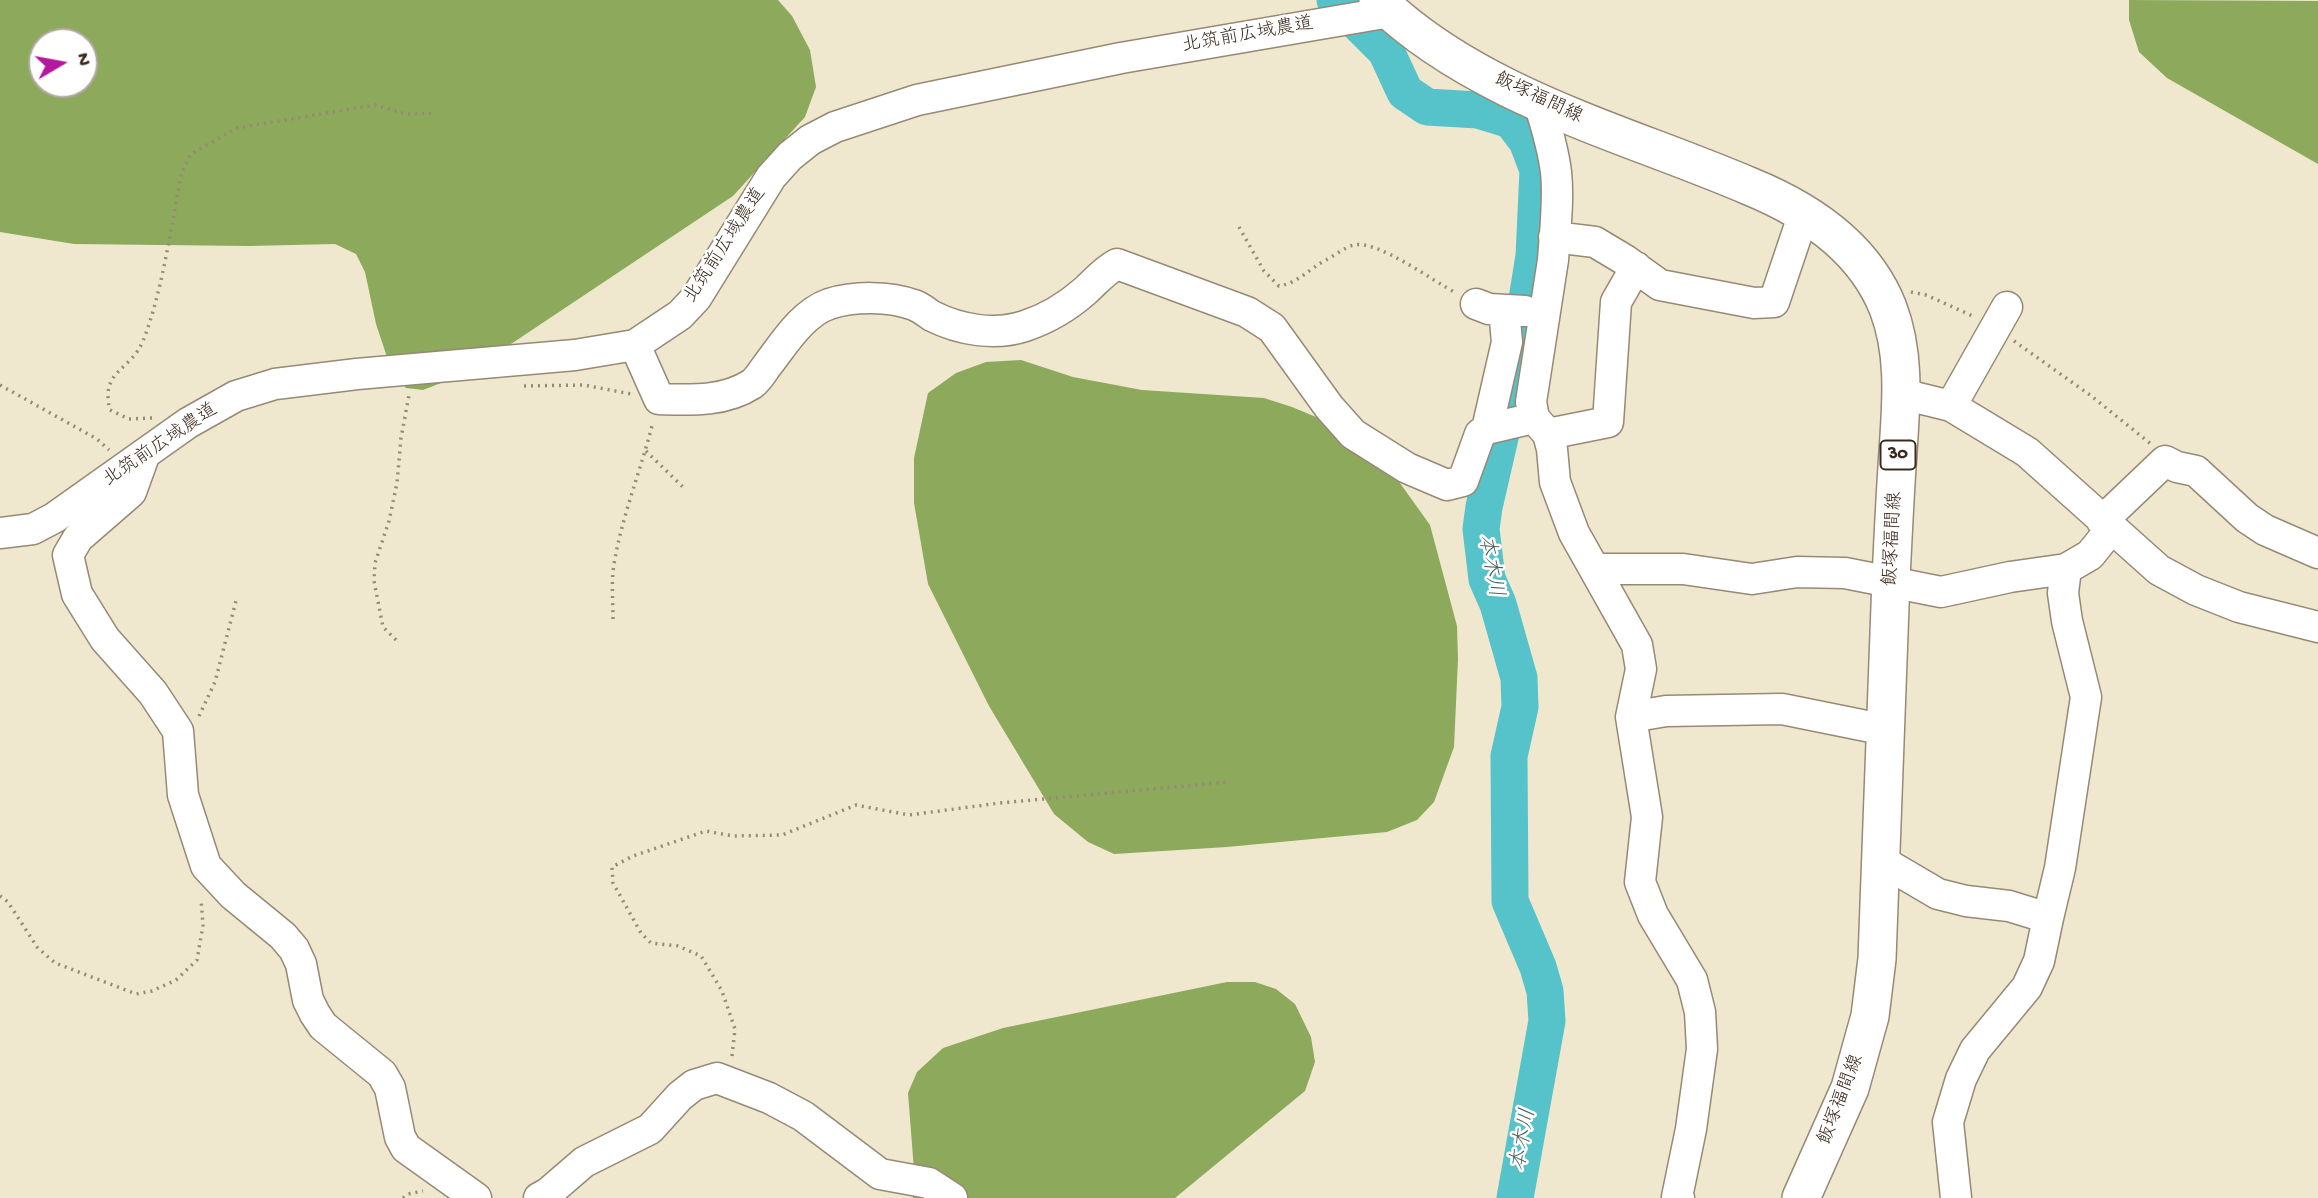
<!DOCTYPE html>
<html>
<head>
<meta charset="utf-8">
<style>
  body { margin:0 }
  #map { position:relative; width:2318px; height:1198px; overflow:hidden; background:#f0e8ce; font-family:"Gochi Hand",sans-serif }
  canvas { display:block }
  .north { position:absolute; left:28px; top:28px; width:70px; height:70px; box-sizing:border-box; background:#fff; border:2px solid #b1aaa5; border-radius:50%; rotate:80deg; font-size:19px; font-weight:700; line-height:28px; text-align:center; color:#3b2a1e }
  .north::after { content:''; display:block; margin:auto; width:24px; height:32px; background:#b5179e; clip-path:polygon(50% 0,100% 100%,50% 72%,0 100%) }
</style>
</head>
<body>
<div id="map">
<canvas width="2318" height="1198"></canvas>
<div class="north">N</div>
</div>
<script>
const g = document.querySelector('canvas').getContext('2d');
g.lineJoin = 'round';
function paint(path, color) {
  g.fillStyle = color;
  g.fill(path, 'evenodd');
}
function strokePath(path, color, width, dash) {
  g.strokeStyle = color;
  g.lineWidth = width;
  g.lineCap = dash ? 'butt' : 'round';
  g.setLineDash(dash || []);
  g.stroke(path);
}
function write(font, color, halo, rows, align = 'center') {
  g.font = font + ' "Gochi Hand","Klee One",sans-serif';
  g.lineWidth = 5;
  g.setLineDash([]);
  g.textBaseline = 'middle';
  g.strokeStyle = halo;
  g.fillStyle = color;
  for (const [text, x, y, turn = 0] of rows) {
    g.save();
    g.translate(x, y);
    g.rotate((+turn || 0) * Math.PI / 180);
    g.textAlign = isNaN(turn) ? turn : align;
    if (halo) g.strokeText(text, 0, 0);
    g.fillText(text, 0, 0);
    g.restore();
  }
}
const forest = new Path2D(`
  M0 0H778L792 16 810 50 816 87 805 117 733 196 469 372 423 390 406 388 392 372 376 324 365 272 356 254 335 244 249 246 74 244 0 232ZM42 42H84V84H42Z
  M2129 0 2318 1V164L2167 78 2139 52 2129 20Z
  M1021 360 1073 377 1142 390 1264 398 1292 407 1345 429 1387 465 1430 525 1457 626 1458 659 1454 747 1434 802 1417 820 1387 832 1227 847 1114 854 1088 842 1054 814 989 706 928 584 914 503V458L928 393 956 373 986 362Z
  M1227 982H1255L1276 989 1295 1004 1311 1037 1315 1062 1305 1091 1175 1198H913L915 1183 908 1093 917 1072 943 1048 1003 1028Z`);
const river = new Path2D(`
  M1335 0 1386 51 1405 92 1427 107 1478 110 1511 120 1527 141 1538 170 1534 256 1516 368 1484 507 1481 529 1487 579 1498 604 1519 678 1520 707 1509 756 1510 901 1538 967 1545 991 1547 1021 1515 1198`);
const path = new Path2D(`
  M1239 227 1264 271 1279 286C1298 283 1309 269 1326 260 1334 256 1345 247 1354 245 1378 240 1433 281 1456 293
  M1911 292 1926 295 1975 317
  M2014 341 2090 395 2151 444
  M0 385 97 439 109 450
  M524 386 584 385 631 394
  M152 418 129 419 110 410C100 370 130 372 143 341 163 290 171 225 182 171L191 154 237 128 375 105 406 114 436 113
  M646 451 686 490
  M613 619C613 601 611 582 614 564 622 516 641 470 653 422
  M396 640 383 627 374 581 375 563 389 521 397 483 401 438 409 395
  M199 716 215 682 237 597
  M0 896 8 902 37 947 55 963 136 994 152 991 176 980 197 960 203 925 201 899
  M732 1056 735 1029 722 991 701 956 678 946 651 943 641 933 613 883 612 867 633 856 706 831 733 836 782 835 856 805 909 815 1000 803 1228 782
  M403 1198 408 1194 423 1191`);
const minor = new Path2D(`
  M1539 103C1546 125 1553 148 1556 172 1559 200 1555 231 1553 260L1531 402 1534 418 1548 434 1552 449 1555 482 1574 533 1637 645 1641 669 1631 717 1647 817 1640 882 1653 915 1692 980 1700 1012 1702 1049 1691 1129 1677 1197 1679 1198
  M1554 237 1595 242 1625 260 1660 285 1754 303 1774 302 1804 213
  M1476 304 1489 309 1525 311
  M635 345 659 399C691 400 724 402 752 384 759 379 764 369 769 363 785 342 803 313 829 304 854 296 889 296 914 305 920 307 926 312 932 316 960 330 995 336 1025 326 1046 319 1068 306 1085 291 1096 281 1104 271 1117 264L1247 312 1272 328 1329 407 1353 434 1407 468 1447 485 1463 481 1480 434 1487 429 1534 418
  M1902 394 1951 406 2027 452 2159 570 2196 590 2239 607 2318 627
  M1951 406 2007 307
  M1487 429 1507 342 1504 310
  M1548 434 1608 422 1616 302 1636 267
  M144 456 131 492 78 538 68 555 77 594 105 639 153 693 178 731 183 795 206 866 233 895 283 936 294 949 301 964 308 1000 315 1014 323 1026 382 1074 390 1088 400 1137 406 1148 476 1198
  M2102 521 2165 461 2177 467 2196 471 2247 518 2265 530 2318 553
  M0 533 33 529 54 518 188 423 236 396 275 384 357 374 575 355 635 345 680 315 696 298 771 177 790 156 810 140 835 127 917 100 1121 58 1390 12
  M1595 569H1683L1752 579 1797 572 1845 573 1941 592 2010 577 2066 569 2090 555 2111 529
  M1631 717 1666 711 1782 709 1886 730
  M1880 860 1938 894 1966 901 2009 906 2048 918 2039 961 2027 987 1975 1050 1961 1079 1948 1122 1956 1198
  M2048 918 2060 868 2086 697 2067 621 2063 593 2066 569
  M539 1198 548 1193 584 1162 650 1129 680 1096 694 1085 717 1078 769 1098 803 1116 880 1174 929 1183 952 1198`);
const major = new Path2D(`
  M1378 0C1477 96 1625 133 1749 186 1808 210 1864 247 1888 308 1906 355 1901 404 1898 452 1895 495 1893 537 1891 579 1886 706 1881 833 1877 959L1870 1016 1850 1088 1801 1198`);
const shields = [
  [1898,455,35]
];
const shieldNames = [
  ["30",1898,455]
];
const streetNames = [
  ["北筑前広域農道",1248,36,-10],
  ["飯塚福間線",1538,99,25],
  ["北筑前広域農道",726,246,-57],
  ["北筑前広域農道",161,446,-34],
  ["飯塚福間線",1894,539,-87],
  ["飯塚福間線",1842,1100,-69]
];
const waterNames = [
  ["本木川",1489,566,80],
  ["本木川",1525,1140,-80]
];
paint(forest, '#8ca95c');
strokePath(river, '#55c3c9', 37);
strokePath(minor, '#968976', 33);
strokePath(major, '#968976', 40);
strokePath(path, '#968976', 3.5, [2, 5]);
strokePath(minor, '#fff', 30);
strokePath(major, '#fff', 37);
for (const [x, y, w] of shields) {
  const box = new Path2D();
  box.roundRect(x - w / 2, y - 14.5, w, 29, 5);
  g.fillStyle = '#fff';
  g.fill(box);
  strokePath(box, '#3b2a1e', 2);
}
write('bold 18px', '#3b2a1e', null, shieldNames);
write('19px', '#3b2a1e', '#fff', streetNames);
write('italic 21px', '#44605a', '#fff', waterNames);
</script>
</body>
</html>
